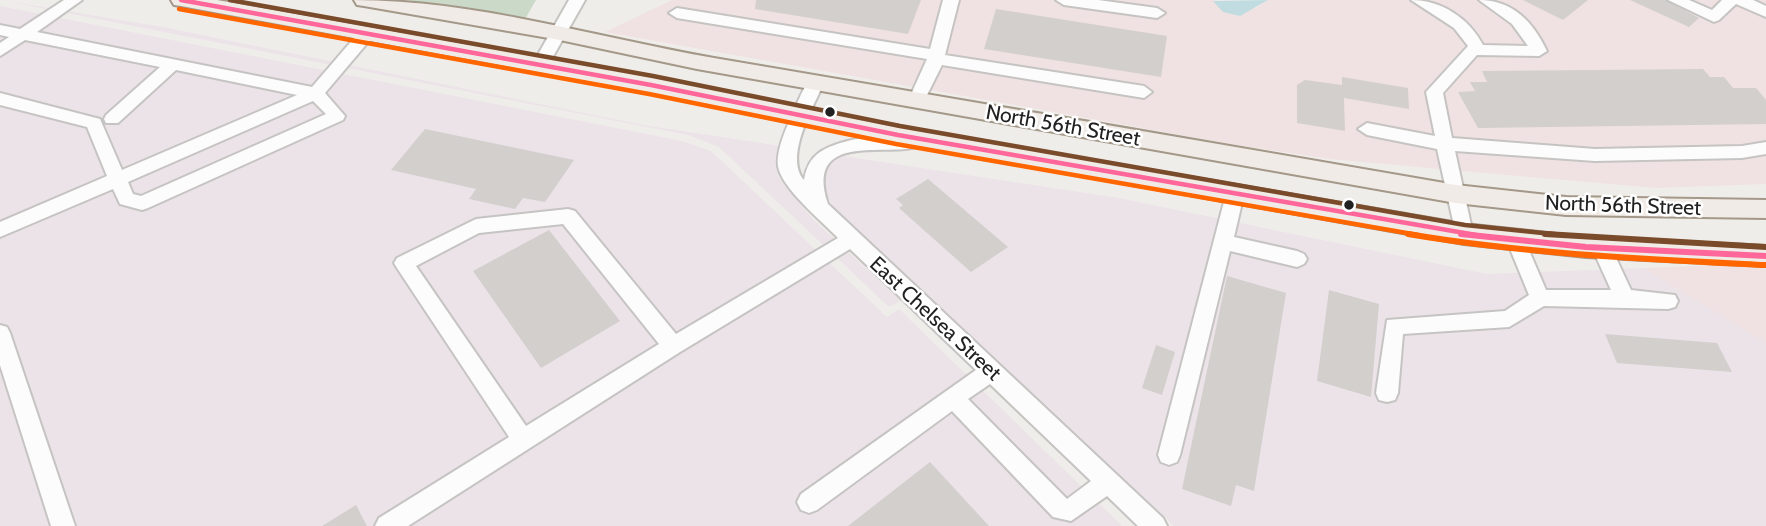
<!DOCTYPE html>
<html>
<head>
<meta charset="utf-8">
<style>
  body { margin:0 }
  canvas { display:block; background:#efedea }
</style>
</head>
<body>
<canvas width="1766" height="526"></canvas>
<script>
const g = document.querySelector('canvas').getContext('2d');
g.lineJoin = 'round';
function paint(path, color) {
  g.fillStyle = color;
  g.fill(path, 'evenodd');
}
function strokePath(path, color, width, dash) {
  g.strokeStyle = color;
  g.lineWidth = width;
  g.lineCap = dash ? 'butt' : 'round';
  g.setLineDash(dash || []);
  g.stroke(path);
}
function write(font, color, halo, rows, align = 'center') {
  g.font = font + ' Cabin,sans-serif';
  g.lineWidth = 5;
  g.setLineDash([]);
  g.textBaseline = 'middle';
  g.strokeStyle = halo;
  g.fillStyle = color;
  for (const [text, x, y, turn = 0] of rows) {
    g.save();
    g.translate(x, y);
    g.rotate((+turn || 0) * Math.PI / 180);
    g.textAlign = isNaN(turn) ? turn : align;
    if (halo) g.strokeText(text, 0, 0);
    g.fillText(text, 0, 0);
    g.restore();
  }
}
const commercial = new Path2D(`
  M672 0H942L925 67 914 87 605 32Z
  M959 0H1214L1254 9 1268 0H1408L1449 24 1462 36 1466 45 1425 91 1440 169 1330 159 1237 145 931 90 943 68Z
  M1430 0H1766V184L1656 188 1461 171 1444 95 1485 47 1478 32 1461 18Z
  M1766 264V343L1643 268 1754 264Z`);
const industrial = new Path2D(`
  M1 0 163 27 643 125 781 146 776 165 778 176 785 186 816 222 901 301 889 307 719 147 688 135Z
  M0 6 682 141 711 151 887 317 899 309 1122 526H0Z
  M843 156 1119 198 1487 274 1643 268 1766 343V526H1174L833 207 822 185 825 170 830 163Z`);
const cemetery = new Path2D(`
  M407 0H536L524 21Z`);
const water = new Path2D(`
  M1268 0 1240 16 1223 12 1213 1Z`);
const building = new Path2D(`
  M756 0H921L908 34 755 9Z
  M1523 0H1588L1563 20Z
  M1630 0H1666L1699 18 1689 27Z
  M996 9 1167 36 1161 77 984 49Z
  M1703 69 1710 77H1724L1733 88H1756L1766 100V124L1478 128 1458 92 1475 91 1470 82H1487L1482 71Z
  M1342 77 1408 88 1409 109 1344 98 1345 131 1297 123V85L1305 80 1342 85Z
  M425 129 574 160 545 202 523 198 515 209 469 199 476 189 391 170Z
  M928 179 1008 247 971 272 899 208 903 205 896 199Z
  M549 230 620 321 541 368 473 271Z
  M1227 276 1286 293 1254 491 1236 485 1231 506 1182 489Z
  M1329 290 1379 304 1371 397 1317 381Z
  M1605 334 1717 343 1732 372 1617 363Z
  M1156 345 1175 352 1162 395 1142 388Z
  M930 462 989 526H848Z
  M356 505 367 526H322Z`);
const minor = new Path2D(`
  M64 0H82L37 32 312 87 361 30H373L375 34 325 93 345 116 343 120 148 208 142 210 120 204 113 189 0 237V222L107 176 87 127 0 105V93L100 119 122 170 297 95 176 70 118 123H106L104 119 106 115 160 67 25 40 0 56V43L9 37 0 35V25L20 29ZM313 101 326 114 141 196 133 194 128 182Z
  M569 0H585L546 69H534L532 65Z
  M943 0H959L945 55 1144 86 1152 92 1144 98 942 65 922 105 916 107 908 101 927 59 677 18 669 13 677 8 930 49Z
  M1056 0H1098L1157 8 1165 13 1157 18 1064 5Z
  M1411 0C1441 0 1469 18 1483 45L1528 46 1512 24 1479 0C1513 0 1533 22 1547 51L1539 56 1477 55 1443 93 1452 138 1595 149 1742 146 1766 142V154L1742 158 1595 161 1455 151 1473 234 1471 239 1464 241 1457 239 1437 149 1367 135 1358 129 1367 123 1435 136 1426 92 1468 46 1454 28Z
  M1668 0H1689L1712 10 1722 0H1753L1766 6V17L1736 4 1719 20 1714 22Z
  M816 77 824 83C813 107 784 157 804 180 806 168 810 159 820 152 840 138 899 130 922 137L925 141C908 165 801 122 828 204L1163 518 1167 526H1138L1107 496 1071 521 1053 517 952 411 817 510 809 513 801 510 797 502 801 494 976 370 850 249 680 352 408 526H375L379 518 509 437 397 268 394 263 397 258 476 219 568 209 575 211 676 334 838 238C823 222 781 188 778 166 776 148 788 125 795 108 800 98 805 81 816 77ZM563 224 659 344 526 426 416 266 479 233ZM990 384 1091 481 1067 499 968 399Z
  M1235 187 1241 189 1244 194 1234 237 1297 251 1304 254 1307 259 1304 264 1297 267 1230 251 1180 455 1177 462 1169 465 1161 462 1158 455 1226 194 1229 189Z
  M1515 232 1522 234 1546 290H1611L1592 248 1595 243 1602 241 1609 243 1631 290 1675 295 1678 301 1675 307 1668 309 1544 306 1509 327 1403 334 1398 393 1395 400 1387 402 1379 400 1376 393 1387 320 1505 311 1529 295 1506 239 1508 234Z
  M0 325 7 327 10 333 75 526H51L0 365Z`);
const major = new Path2D(`
  M171 0H217L651 77 898 127 1464 224 1586 237 1766 246V266L1586 257 1464 244 898 143 651 93 181 6 174 5Z
  M354 0C475 0 594 37 714 58 961 100 1209 142 1456 185L1566 197 1766 200V218L1566 215 1456 203 697 69 560 40 364 6 357 5Z`);
const bus1Far1 = new Path2D(`
  M181 0 651 85 898 135 1476 235`);
const bus1 = new Path2D(`
  M1461 234 1586 247 1766 256`);
const bus2Far1 = new Path2D(`
  M179 9 649 94 896 144 1418 235`);
const bus2 = new Path2D(`
  M1408 234C1526 254 1646 259 1766 265`);
const bus3Far1 = new Path2D(`
  M230 0 653 76 900 126 1465 225 1562 235`);
const bus3 = new Path2D(`
  M1545 234 1766 247`);
const markers = [
  [830,112,6,"#212121"],
  [1349,205,6,"#212121"]
];
const streetNames = [
  ["North 56th Street",1063,126,10],
  ["North 56th Street",1623,206,2],
  ["East Chelsea Street",935,319,43]
];
paint(commercial, '#f0e2e2');
paint(industrial, '#ece3e9');
paint(cemetery, '#cad9c8');
paint(water, '#c0dce0');
paint(building, '#d2cfcd');
strokePath(minor, '#c5c4c2', 4);
strokePath(major, '#a49888', 4);
paint(minor, '#fdfcfc');
paint(major, '#f1ebe7');
strokePath(bus1Far1, '#f69', 4.5);
strokePath(bus1, '#f69', 6);
strokePath(bus2Far1, '#f60', 4.5);
strokePath(bus2, '#f60', 6);
strokePath(bus3Far1, '#7a4b2a', 4.5);
strokePath(bus3, '#7a4b2a', 6);
for (const [x, y, r, color] of markers) {
  const dot = new Path2D();
  dot.arc(x, y, r, 0, 2 * Math.PI);
  g.fillStyle = color;
  g.fill(dot);
  strokePath(dot, '#fff', 2.5);
}
write('21px', '#212121', '#fff', streetNames);
</script>
</body>
</html>
